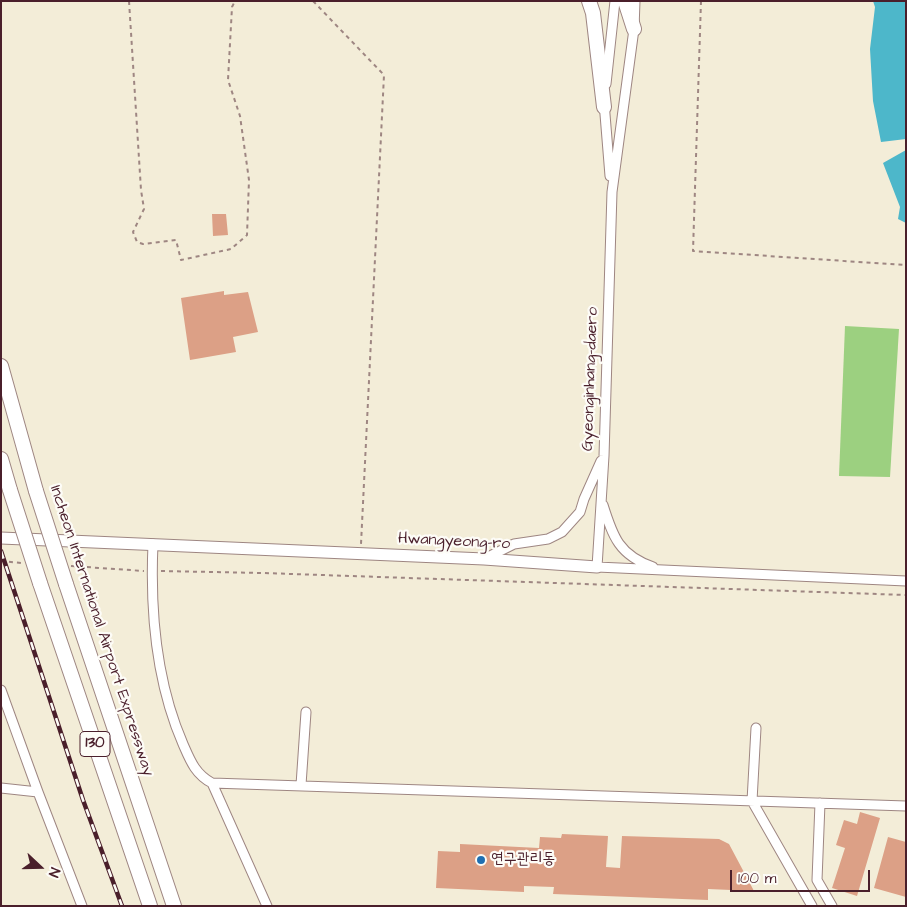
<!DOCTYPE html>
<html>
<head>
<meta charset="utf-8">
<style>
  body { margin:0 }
  #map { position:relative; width:907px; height:907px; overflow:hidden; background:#f3edd8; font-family:"Architects Daughter",sans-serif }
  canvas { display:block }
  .frame { position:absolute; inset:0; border:2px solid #4a1f2b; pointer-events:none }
  .north { position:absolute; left:15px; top:842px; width:50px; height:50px; -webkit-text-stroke:4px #fdfcf7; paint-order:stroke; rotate:111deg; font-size:14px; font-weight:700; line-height:20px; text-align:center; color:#4a1f2b }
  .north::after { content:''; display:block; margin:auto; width:18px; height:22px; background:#4a1f2b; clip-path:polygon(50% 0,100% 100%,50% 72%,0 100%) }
  .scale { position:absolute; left:730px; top:870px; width:140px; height:22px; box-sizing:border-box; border:2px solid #4a1f2b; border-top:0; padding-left:6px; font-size:15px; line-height:18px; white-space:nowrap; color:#4a1f2b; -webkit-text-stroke:4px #fdfcf7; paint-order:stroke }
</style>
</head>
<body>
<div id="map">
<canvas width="907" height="907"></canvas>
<div class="frame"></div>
<div class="north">N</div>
<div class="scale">100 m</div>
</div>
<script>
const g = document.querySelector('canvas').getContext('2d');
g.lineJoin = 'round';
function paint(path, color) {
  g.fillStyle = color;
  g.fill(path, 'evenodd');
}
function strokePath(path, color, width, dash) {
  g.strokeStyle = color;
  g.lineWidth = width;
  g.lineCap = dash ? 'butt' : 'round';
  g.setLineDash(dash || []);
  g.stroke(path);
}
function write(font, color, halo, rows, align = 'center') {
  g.font = font + ' "Architects Daughter","Poor Story",sans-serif';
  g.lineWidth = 4.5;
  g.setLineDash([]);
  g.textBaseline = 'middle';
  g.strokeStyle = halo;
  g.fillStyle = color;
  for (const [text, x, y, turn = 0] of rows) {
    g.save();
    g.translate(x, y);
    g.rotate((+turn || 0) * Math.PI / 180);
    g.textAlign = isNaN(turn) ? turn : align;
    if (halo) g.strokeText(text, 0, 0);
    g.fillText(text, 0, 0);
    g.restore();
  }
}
const green = new Path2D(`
  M845 326 899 329 890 477 839 476Z`);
const water = new Path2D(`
  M873 1H906V139L881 142 873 101 870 49 875 7Z
  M906 150V223L898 219 900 207 883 163Z`);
const building = new Path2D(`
  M212 214H226L228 235 213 236Z
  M224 291V295L248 292 258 332 233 337 236 352 190 360 181 298Z
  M860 812 880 818 857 896 832 888 845 848 836 845 844 820 857 824Z
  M562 834 608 836 606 867 620 868 622 836 719 839 729 844 754 891 708 889V900L553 894 554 887 524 886V892L436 888 438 851 460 852V844L539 848 540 837 561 838Z
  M888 837 906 842V897L874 888Z`);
const path = new Path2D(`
  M129 1 141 190 144 209 133 232 137 242 143 244 176 240 181 260 231 249 247 235 249 180 240 116 228 80 232 7 235 1
  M313 1 384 75 361 544
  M701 1 693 251 905 265
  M1 561 21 563
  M71 566 144 571
  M161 571 263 573 906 595`);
const minor = new Path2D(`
  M635 1 634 29 612 192 604 456 597 567 906 581
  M606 84 615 1
  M604 102 610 176
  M603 505C613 537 619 555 653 567
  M153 544C150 611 156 682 183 744 190 760 195 774 212 783L906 806
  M484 559 514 544 548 539 562 532 580 512 584 499 601 461
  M1 690 38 792 82 906
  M756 728 752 801 812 906
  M212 783 267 906
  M301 785 306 712
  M1 788 38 792
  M820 803 817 880 832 906`);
const major = new Path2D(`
  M1 538 484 559 597 567`);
const highway = new Path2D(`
  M589 1 593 13 604 107
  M625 1 634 29
  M1 366 36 491
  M1 459 10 490
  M40 583 150 906
  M66 584 174 906`);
const rail = new Path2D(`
  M1 551 83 800 122 906`);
const highwayBridge = new Path2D(`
  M10 490 40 583
  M36 491 66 584`);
const markers = [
  [481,860,5,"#1f6fb2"]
];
const shields = [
  [95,744,30]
];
const shieldNames = [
  ["130",95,744]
];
const streetNames = [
  ["Gyeonginhang-daero",591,379,-88],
  ["Hwangyeong-ro",454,542,3],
  ["Incheon International Airport Expressway",101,631,72]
];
const poiNames = [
  ["연구관리동",491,860]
];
paint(green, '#9cd080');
paint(water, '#4db7ca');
paint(building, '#dca086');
strokePath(minor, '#9e8682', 11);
strokePath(major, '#9e8682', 13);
strokePath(highway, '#9e8682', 16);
strokePath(path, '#9e8682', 2, [4, 4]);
strokePath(minor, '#fff', 9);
strokePath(major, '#fff', 11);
strokePath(highway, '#fff', 14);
strokePath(rail, '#4a1f2b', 4.5);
strokePath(rail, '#fdfcf7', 2.5, [8]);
strokePath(highwayBridge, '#9e8682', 16, []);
strokePath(highwayBridge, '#fff', 14);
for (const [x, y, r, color] of markers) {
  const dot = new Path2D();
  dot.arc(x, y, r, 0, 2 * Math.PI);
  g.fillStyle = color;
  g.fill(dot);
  strokePath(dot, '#fdfcf7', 2);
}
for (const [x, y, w] of shields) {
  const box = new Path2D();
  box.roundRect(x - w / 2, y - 12.5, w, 25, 4);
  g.fillStyle = '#fdfcf7';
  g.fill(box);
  strokePath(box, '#4a1f2b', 1);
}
write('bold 15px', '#4a1f2b', null, shieldNames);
write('16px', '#4a1f2b', '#fdfcf7', streetNames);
write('16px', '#4a1f2b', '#fdfcf7', poiNames, 'left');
</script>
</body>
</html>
